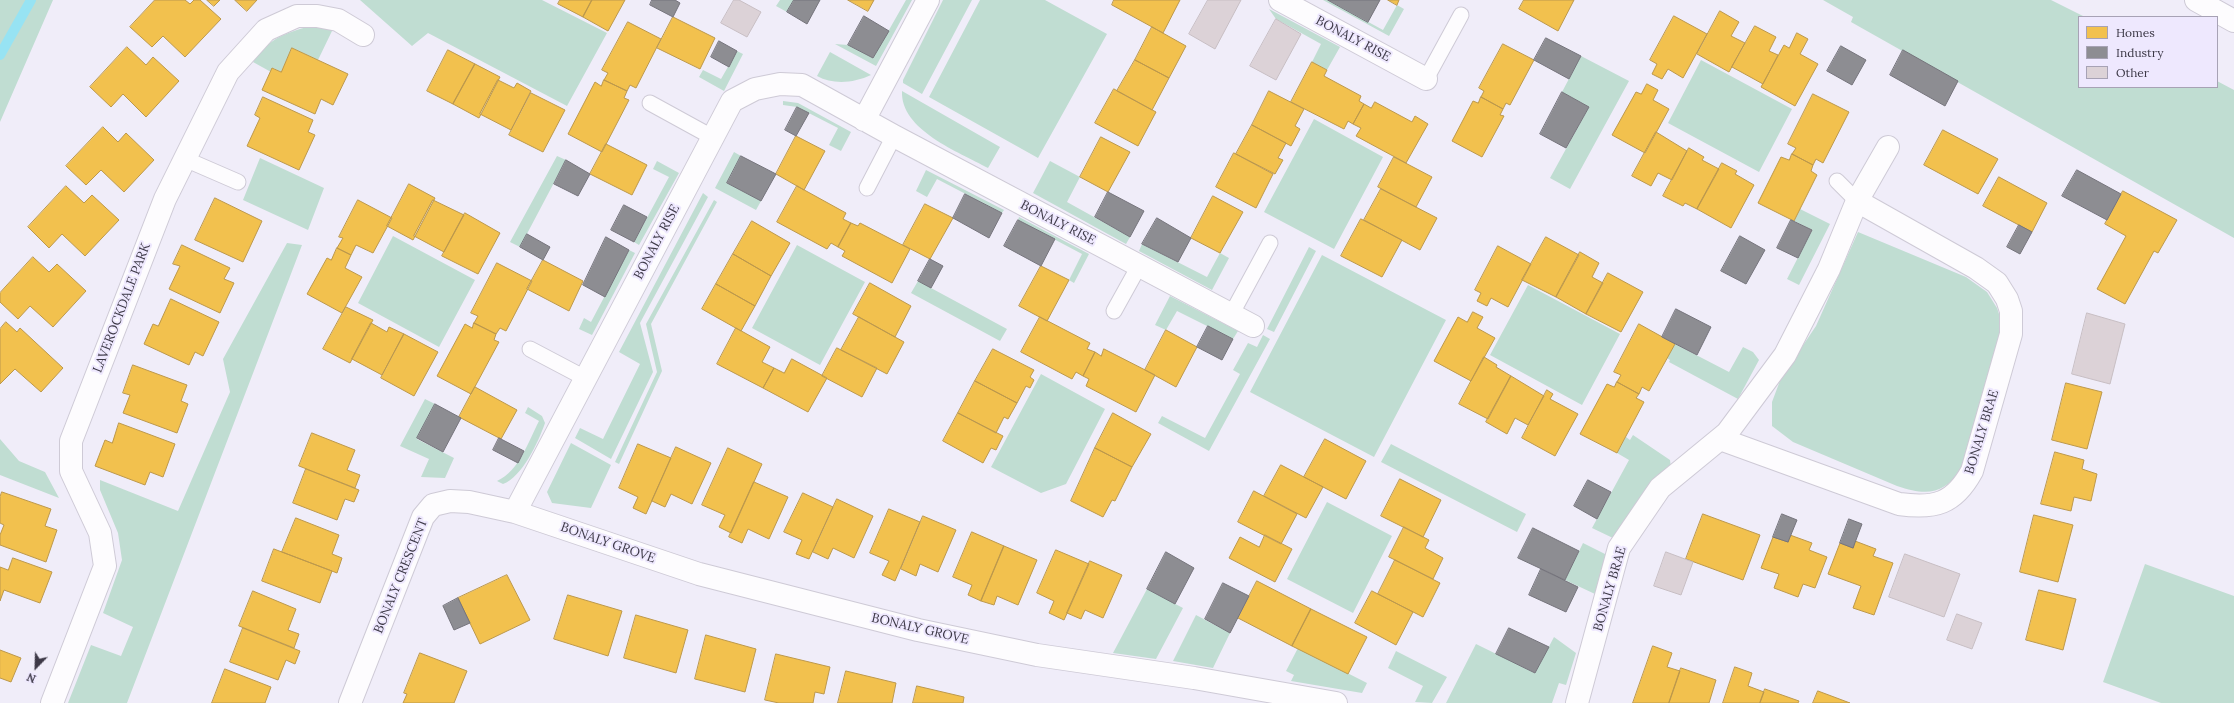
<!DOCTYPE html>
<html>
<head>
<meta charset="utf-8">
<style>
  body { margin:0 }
  #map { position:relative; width:2234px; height:703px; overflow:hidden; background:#f0edf9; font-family:Lora,serif }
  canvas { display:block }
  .legend { position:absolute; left:2078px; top:16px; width:140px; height:72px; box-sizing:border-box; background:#eee8fe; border:1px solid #a7a2b5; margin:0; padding:5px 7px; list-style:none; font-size:12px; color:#3d3947 }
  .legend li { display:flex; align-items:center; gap:8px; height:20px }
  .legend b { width:20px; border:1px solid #a7a2b5 }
  .north { position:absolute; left:16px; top:647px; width:40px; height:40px; -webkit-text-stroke:3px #eee8fe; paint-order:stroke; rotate:203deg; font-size:11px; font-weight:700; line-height:16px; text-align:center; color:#3d3947 }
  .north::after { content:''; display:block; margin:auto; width:14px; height:18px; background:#3d3947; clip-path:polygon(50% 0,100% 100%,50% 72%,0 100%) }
</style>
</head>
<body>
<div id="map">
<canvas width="2234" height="703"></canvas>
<ul class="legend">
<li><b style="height:11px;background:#f2c14e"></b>Homes</li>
<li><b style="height:11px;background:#8d8d92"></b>Industry</li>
<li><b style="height:11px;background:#dcd2d7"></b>Other</li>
</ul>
<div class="north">N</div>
</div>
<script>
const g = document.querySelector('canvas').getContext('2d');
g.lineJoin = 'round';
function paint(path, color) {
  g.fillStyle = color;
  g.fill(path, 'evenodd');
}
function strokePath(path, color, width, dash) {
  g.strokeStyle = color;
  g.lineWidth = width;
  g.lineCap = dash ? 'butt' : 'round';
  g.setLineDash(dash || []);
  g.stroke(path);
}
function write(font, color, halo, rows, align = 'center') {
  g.font = font + ' Lora,serif';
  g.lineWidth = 4;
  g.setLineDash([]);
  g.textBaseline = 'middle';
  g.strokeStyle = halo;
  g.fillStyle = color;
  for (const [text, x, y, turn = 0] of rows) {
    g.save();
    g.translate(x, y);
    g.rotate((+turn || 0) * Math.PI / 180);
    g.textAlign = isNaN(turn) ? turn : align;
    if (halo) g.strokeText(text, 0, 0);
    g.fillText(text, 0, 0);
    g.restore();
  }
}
const green = new Path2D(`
  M0 0H53L0 122Z
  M360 0H542L607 33 567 106 428 33 412 46Z
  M780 0H794L787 12 776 6Z
  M906 0H912L876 66 835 44 848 45 873 58Z
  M943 0H972L922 94 903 83V80Z
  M980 0H1045L1107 34 1038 158 929 97Z
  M1323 0H1328L1383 30 1397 5 1404 9 1389 36Z
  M1823 0H2051L2085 17H2079V87H2217V81L2234 90V238L1851 22 1853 17Z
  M1269 9 1340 47 1327 70 1312 62 1321 44 1276 19Z
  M315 25 330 27 332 31 318 60 292 48 281 72 273 68 271 72 253 62C269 37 288 32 315 25Z
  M737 51 743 54 724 91 699 77 703 70 721 79Z
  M830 52 871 75C854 83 833 85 817 76Z
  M1581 56 1629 81 1570 189 1550 178 1589 107 1562 92Z
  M1701 60 1792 109 1759 172 1668 123Z
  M902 91 1000 147 988 168C959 152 900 130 902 91Z
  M783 101 798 103 851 132 841 151 829 145 838 128 797 107 783 105Z
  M1314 119 1383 157 1334 249 1264 212Z
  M734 152 741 156 727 183 761 201 756 210 715 188Z
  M557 156 566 160 520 247 510 242Z
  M260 158 324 188 308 230 243 200Z
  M657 161 679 173 639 245 634 242 669 177 653 169Z
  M1050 161 1080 177 1067 202 1130 237 1126 244 1033 193Z
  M926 170 1004 210 1002 213 937 179 927 197 916 191Z
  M703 193 708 197 640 323 653 372 611 459 575 438 580 428 603 439 640 364 619 352Z
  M714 200 717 202 651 324 662 371 619 464 615 462 657 372 646 324Z
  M1800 209 1830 224 1799 285 1787 279 1812 230 1794 221Z
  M1019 217 1089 254 1074 283 1069 280 1082 254 1018 220Z
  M1858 232 1966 277 1987 292 1997 308 2001 320V343L1963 468C1943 495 1927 496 1897 486L1793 442 1772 426V402L1781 378 1816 326Z
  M393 236 475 280 439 347 358 303Z
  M287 243 302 245 127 703H68L91 645 121 656 133 627 103 613 122 560 118 533 100 490V480L178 511 230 392 223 359Z
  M1142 244 1207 277 1220 253 1229 258 1212 290 1139 251Z
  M797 245 865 282 820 365 752 328Z
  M1309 247 1316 251 1274 332 1267 329Z
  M629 250 635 253 592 335 579 329 584 318 591 322Z
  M1322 255 1446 320 1374 457 1250 392Z
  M918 281 1007 329 1000 341 911 293Z
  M1528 285 1620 334 1582 405 1490 355Z
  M1170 296 1238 331 1233 339 1177 311 1166 330 1155 325Z
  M1263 335 1270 339 1209 451 1158 423 1162 416 1205 438 1240 374 1233 370 1248 343 1257 347Z
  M1675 344 1729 372 1743 347 1753 352 1759 360 1738 399 1669 362 1670 360 1667 358Z
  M1041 374 1105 409 1066 484 1041 493 991 467Z
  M425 399 435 404 417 439 454 458 445 478 421 477 429 459 400 446Z
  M528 407 542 416 545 423C538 443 522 477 503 484L497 481C520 470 528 442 539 421L525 413Z
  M1633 435 1670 460 1671 468 1637 502 1615 539 1592 528 1629 460 1617 453 1626 437 1630 440Z
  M0 439 19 461 45 472 59 498 0 475Z
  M571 443 611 465 591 508 552 503 547 492Z
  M1391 444 1526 514 1517 532 1381 462Z
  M1327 502 1392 536 1353 613 1287 579Z
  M1583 543 1609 556 1595 594 1565 580Z
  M2145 564 2234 596V703H2161L2103 682Z
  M1147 589 1183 608 1156 659 1113 653Z
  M1196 615 1230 633 1213 668 1173 661Z
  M1554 637 1576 653 1566 685 1559 683 1552 703H1446L1476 644 1535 673Z
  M1298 648 1367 683 1362 693 1291 681 1294 675 1286 671Z
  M1396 651 1447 677 1432 703 1415 702 1423 686 1388 668Z`);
const homes = new Path2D(`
  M155 0H185L190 4 194 0H200L221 19 185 57 163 36 152 47 130 27Z
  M207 0H220L214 6Z
  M235 0H257L247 11Z
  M560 0H592L583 17 558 4Z
  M592 0H625L608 31 583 17Z
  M848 0H874L868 11Z
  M1114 0H1180L1163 33 1112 5Z
  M1388 0H1399L1397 5Z
  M1524 0H1574L1558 31 1519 9Z
  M1720 11 1739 22 1731 36 1745 43 1729 72 1697 54Z
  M1674 16 1707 34 1683 78 1668 69 1662 79 1652 74 1657 64 1650 60Z
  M673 17 715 38 700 69 657 48Z
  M628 22 661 39 636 88 630 85 627 91 604 80 608 73 602 70Z
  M1755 26 1776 37 1769 51 1778 55 1763 84 1732 67Z
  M1152 27 1186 46 1169 78 1135 60Z
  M1797 33 1808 39 1800 54 1818 64 1795 106 1761 87 1784 45 1789 48Z
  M1503 44 1534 60 1510 105 1506 103 1503 109 1481 97 1484 91 1479 88Z
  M127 47 146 65 153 57 179 81 146 117 123 94 111 107 90 87Z
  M292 48 348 74 333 105 321 99 315 114 262 90 272 68 281 72Z
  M448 50 475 64 453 104 427 91Z
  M1135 60 1169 78 1152 110 1117 91Z
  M1312 62 1327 70 1324 76 1361 96 1359 101 1364 104 1353 124 1348 121 1344 129 1291 102Z
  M475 64 500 77 479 118 453 104Z
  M498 80 514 88 517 83 531 91 511 130 480 114Z
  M604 80 627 91 624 98 629 100 602 152 568 134 595 82 601 86Z
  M1647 84 1658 90 1653 100 1669 109 1645 153 1612 135 1636 92 1641 94Z
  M1114 89 1156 112 1138 146 1095 123Z
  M1269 91 1304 109 1295 126 1300 129 1291 146 1252 125Z
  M531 93 565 110 543 152 509 135Z
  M1813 94 1849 112 1823 163 1816 159 1813 165 1792 154 1796 148 1788 144Z
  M263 97 313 120 308 132 315 135 299 170 247 146 260 118 255 115Z
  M1481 97 1503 109 1500 115 1504 116 1482 157 1452 141 1473 101 1478 103Z
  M1375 102 1412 122 1415 116 1428 124 1406 163 1356 136 1361 128 1353 124 1364 104 1371 108Z
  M1252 125 1286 143 1278 158 1283 160 1275 174 1236 154Z
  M103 127 118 142 126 133 154 160 124 192 101 170 86 185 66 166Z
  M1943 130 1998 159 1978 194 1924 165Z
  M1656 132 1687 151 1672 180 1658 173 1651 186 1632 176Z
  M796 136 825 151 804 190 776 174Z
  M1101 137 1130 152 1108 192 1080 177Z
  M606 144 647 165 632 195 590 174Z
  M1689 148 1704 157 1702 160 1719 169 1697 209 1685 203 1683 206 1663 196Z
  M1234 153 1273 174 1256 208 1216 187Z
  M1792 154 1813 165 1811 171 1817 175 1794 221 1758 203 1781 157 1789 160Z
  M1394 157 1432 177 1416 207 1378 187Z
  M1722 163 1737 171 1735 174 1754 185 1731 228 1697 209Z
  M1999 177 2047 203 2032 232 1983 206Z
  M409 184 435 198 413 240 387 226Z
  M66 186 84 203 92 195 119 220 85 256 62 234 49 248 28 227Z
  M797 186 846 213 843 219 851 223 838 247 831 243 827 249 777 222Z
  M1381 189 1437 218 1420 250 1364 220Z
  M2123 191 2177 220 2158 253 2154 251 2125 304 2097 289 2126 236 2105 224Z
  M1213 196 1243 212 1220 253 1191 238Z
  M215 198 262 221 243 262 195 240Z
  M358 200 392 218 373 253 356 245 351 255 337 248 343 238 339 237Z
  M433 200 464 215 444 252 414 236Z
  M925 204 953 218 930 259 903 245Z
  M465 213 500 233 478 274 442 256Z
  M1361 219 1402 240 1382 277 1341 256Z
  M752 221 790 243 771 276 733 254Z
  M851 223 858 226 860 223 910 249 892 283 842 256 845 251 838 247Z
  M1546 237 1579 255 1556 297 1522 280Z
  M182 245 230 268 224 279 234 283 220 313 169 289 180 266 173 264Z
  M1498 246 1531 264 1508 307 1491 298 1487 306 1477 301 1481 293 1475 290Z
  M337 248 351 255 345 268 362 277 342 313 307 294 327 258 331 260Z
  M1580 252 1599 263 1592 277 1603 283 1586 314 1556 297Z
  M733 254 771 276 755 306 716 284Z
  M33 257 49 272 57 264 86 291 53 327 30 306 18 319 0 302V293Z
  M543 260 583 281 569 311 527 289Z
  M497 263 532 281 506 331 500 328 496 334 474 323 478 316 471 313Z
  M1041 266 1069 280 1047 321 1019 306Z
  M1608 273 1643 292 1621 332 1586 314Z
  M870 283 911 306 895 337 853 314Z
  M716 284 755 306 741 331 702 309Z
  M171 299 219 322 203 356 195 352 189 365 144 344 153 324 158 326Z
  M346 307 373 320 350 363 323 349Z
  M1473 312 1483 317 1477 328 1495 338 1471 381 1434 361 1458 317 1467 322Z
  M859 317 904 342 887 374 841 350Z
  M1040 317 1090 343 1087 349 1095 352 1083 376 1076 372 1072 379 1021 352Z
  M6 322 17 332 20 328 63 368 41 392 15 369 0 384V329Z
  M371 323 387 332 389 327 404 334 382 375 352 359Z
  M474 323 496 334 494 340 499 342 471 394 437 376 465 324 472 328Z
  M1639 324 1675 344 1649 391 1642 387 1639 394 1617 382 1621 375 1614 372Z
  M736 328 770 347 762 362 774 368 763 388 717 364Z
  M1166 330 1197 347 1176 387 1145 370Z
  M404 334 438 352 414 396 381 378Z
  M837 348 877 368 862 397 822 376Z
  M993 349 1034 370 1030 377 1034 380 1030 388 1026 386 1017 403 975 381Z
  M1104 349 1155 375 1136 412 1086 386 1089 379 1083 376 1095 352 1101 356Z
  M1484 357 1497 365 1496 367 1511 376 1488 419 1459 404Z
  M792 359 827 378 808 412 763 388 774 368 784 373Z
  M133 365 187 385 181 401 188 404 177 433 123 413 130 395 123 393Z
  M1511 376 1544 396 1528 425 1515 418 1507 434 1486 422Z
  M975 381 1017 403 1008 419 1004 417 996 433 958 413Z
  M1617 382 1639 394 1636 398 1644 402 1617 453 1580 434 1607 384 1614 387Z
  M2066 383 2102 392 2087 449 2052 440Z
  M475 387 517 410 501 439 459 417Z
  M1547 390 1553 394 1550 399 1578 414 1555 456 1522 438Z
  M958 413 1003 436 996 450 991 448 983 463 943 441Z
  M1113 413 1151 434 1132 467 1095 448Z
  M119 423 175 444 163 477 150 472 145 485 95 466 105 440 112 443Z
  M312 433 355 450 347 470 360 475 355 488 299 466Z
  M1325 439 1366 461 1346 499 1304 477Z
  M638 444 671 458 646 514 633 508 638 497 619 488Z
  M676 447 711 463 692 504 671 494 665 507 652 501Z
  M728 448 762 464 731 533 719 527 725 515 702 505Z
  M1095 448 1132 467 1115 501 1112 500 1103 517 1071 501Z
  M2055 452 2084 460 2082 469 2097 474 2091 501 2074 497 2071 511 2041 504Z
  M1281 465 1323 487 1306 518 1264 496Z
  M306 469 359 490 354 502 345 499 337 520 293 503Z
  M1400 479 1441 500 1423 537 1381 516Z
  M754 482 788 497 769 539 748 529 742 543 729 537Z
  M1254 491 1297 514 1281 544 1238 522Z
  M2 492 51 509 45 526 57 530 46 562 0 545V535L4 525 0 523V497Z
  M803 493 833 507 809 559 796 554 802 540 784 532Z
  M837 499 873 516 854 558 833 548 828 559 813 552Z
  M889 509 920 522 895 581 882 575 889 561 870 553Z
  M1703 514 1760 535 1743 580 1686 559Z
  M2034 515 2073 525 2058 582 2020 572Z
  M923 516 956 530 938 572 920 564 916 576 901 569Z
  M296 518 339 535 332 554 342 558 337 573 282 552Z
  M1404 527 1429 540 1425 548 1443 558 1433 579 1389 557Z
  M972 532 1004 546 981 601 968 595 972 585 953 577Z
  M1265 535 1292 549 1275 582 1229 558 1240 537 1259 547Z
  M1790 535 1812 543 1809 550 1827 557 1815 588 1803 584 1798 597 1774 588 1779 574 1761 568 1773 537 1788 542Z
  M1855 541 1876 549 1873 556 1893 563 1874 615 1853 608 1861 586 1828 574 1840 543 1853 548Z
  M1004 546 1037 560 1018 605 997 596 994 605 981 601Z
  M274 549 332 571 320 603 262 581Z
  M1056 550 1089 564 1064 620 1049 613 1054 601 1037 593Z
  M13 558 52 572 40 603 4 590 0 601V567L8 570Z
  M1395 560 1440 583 1423 617 1378 594Z
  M1090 561 1122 575 1103 618 1085 610 1081 619 1067 613Z
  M507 575 530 620 480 644 458 598Z
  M1257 581 1311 609 1292 646 1238 618Z
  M2039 590 2076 599 2063 650 2026 640Z
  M253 591 296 609 288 630 299 634 294 648 239 626Z
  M1372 591 1413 612 1396 645 1355 623Z
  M568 595 622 611 608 656 554 639Z
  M1311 609 1367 637 1348 674 1292 646Z
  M636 615 688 630 676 673 624 658Z
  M243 628 300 651 295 664 286 660 278 680 230 662Z
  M706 635 756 649 745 692 695 679Z
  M1653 646 1672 653 1667 667 1680 671 1669 703H1633Z
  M0 650 21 658 11 682 0 678Z
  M420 653 467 671 454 703H403L407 694 404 693Z
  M776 654 830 667 824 694 815 692 813 703H779L765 700Z
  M1735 667 1752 673 1748 686 1764 692 1760 703H1723Z
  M1681 668 1716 680 1709 703H1669Z
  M225 669 271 687 265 703H212Z
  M846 671 896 683 892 703H838Z
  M917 686 964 697 963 703H913Z
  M1765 689 1799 701 1798 703H1760Z
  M1818 691 1850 703H1813Z`);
const industry = new Path2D(`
  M652 0H675L680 3 673 17 650 5Z
  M794 0H820L807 24 787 12Z
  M1328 0H1380L1368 22Z
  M864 16 889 31 873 58 848 45Z
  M1546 38 1581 56 1569 79 1534 60Z
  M719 41 737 51 729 67 711 57Z
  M1841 46 1866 60 1852 85 1827 71Z
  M1903 50 1958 81 1945 106 1890 75Z
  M1562 92 1589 107 1566 148 1540 134Z
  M797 107 809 113 796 136 785 130Z
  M741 156 776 174 761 201 727 183Z
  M566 160 590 174 578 196 554 184Z
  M2077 170 2121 194 2107 220 2062 196Z
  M1108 192 1144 211 1130 237 1095 217Z
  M965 194 1002 213 989 238 953 218Z
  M624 205 647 217 634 242 611 230Z
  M1157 218 1191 238 1178 262 1142 244Z
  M1018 220 1055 239 1041 266 1004 246Z
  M1791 220 1812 230 1798 258 1777 248Z
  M2019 225 2032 232 2020 254 2007 247Z
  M527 234 550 247 543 260 520 247Z
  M1740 236 1765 250 1746 284 1721 271Z
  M606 237 629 250 605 297 583 285Z
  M930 259 943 266 931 288 918 281Z
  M1676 309 1711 327 1697 355 1662 337Z
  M1208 326 1233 339 1222 360 1197 347Z
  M435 404 461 418 443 452 417 438Z
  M499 438 524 451 518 463 493 450Z
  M1588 480 1611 492 1597 519 1574 506Z
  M1782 514 1797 520 1788 542 1773 537Z
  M1849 519 1862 524 1853 548 1840 543Z
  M1533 528 1579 551 1565 580 1518 558Z
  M1166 552 1194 568 1175 604 1147 589Z
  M1541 569 1578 587 1566 612 1529 595Z
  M1223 583 1249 596 1230 633 1205 619Z
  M458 598 470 623 454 630 443 606Z
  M1509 628 1549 647 1535 673 1496 654Z`);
const stream = new Path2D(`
  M0 55 31 0`);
const building = new Path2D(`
  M734 0H739L761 12 747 37 721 23Z
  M1208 0H1241L1215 49 1189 34Z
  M1276 19 1301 34 1276 80 1250 66Z
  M2087 313 2125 324 2110 384 2072 374Z
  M1666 552 1693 562 1681 595 1654 586Z
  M1905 554 1960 574 1944 617 1889 597Z
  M1957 614 1982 623 1972 649 1947 640Z`);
const service = new Path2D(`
  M1426 79 1461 15
  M650 103 712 137
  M185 159 238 182
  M1837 181 1857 201
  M867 188 894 136
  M1114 311 1139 266
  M1231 315 1270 243
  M530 349 585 378`);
const minor = new Path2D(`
  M1280 0 1426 79
  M864 120 928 0
  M1720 439 1899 504C1935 509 1954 504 1972 471L2011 334V311L2007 299 1997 283 1976 268 1857 201
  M515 512 732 101 755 89 780 84 802 85 894 136 1253 326
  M52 703 105 566 100 533 71 471V441L165 199 228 72 266 30 297 16H317L338 20 363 35
  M350 703 423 517 433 505 450 501 469 502 515 512 699 574 918 630 1037 655 1194 678 1336 703
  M1577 703 1619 548 1660 488 1727 433 1785 355 1829 269 1857 201 1888 147`);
const trunk = new Path2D(`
  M2196 0 2234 21`);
const streetNames = [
  ["BONALY RISE",1353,39,28],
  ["BONALY RISE",1058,223,27],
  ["BONALY RISE",657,242,-62],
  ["LAVEROCKDALE PARK",122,308,-69],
  ["BONALY BRAE",1982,432,-73],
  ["BONALY GROVE",608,543,19],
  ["BONALY CRESCENT",401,576,-68],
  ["BONALY BRAE",1610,589,-74],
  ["BONALY GROVE",920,629,13]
];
paint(green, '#c0ddd2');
paint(homes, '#f2c14e');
strokePath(homes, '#bc984c', 1);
paint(industry, '#8d8d92');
strokePath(industry, '#75747c', 1);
strokePath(stream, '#97e3f3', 10);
paint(building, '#dcd2d7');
strokePath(building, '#c7bec3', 1);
strokePath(service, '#cecad6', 17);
strokePath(minor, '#cecad6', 24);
strokePath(trunk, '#cecad6', 24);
strokePath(service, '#fdfcfe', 15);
strokePath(minor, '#fdfcfe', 22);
strokePath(trunk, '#fdfcfe', 22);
write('13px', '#3d3947', '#eee8fe', streetNames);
</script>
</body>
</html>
